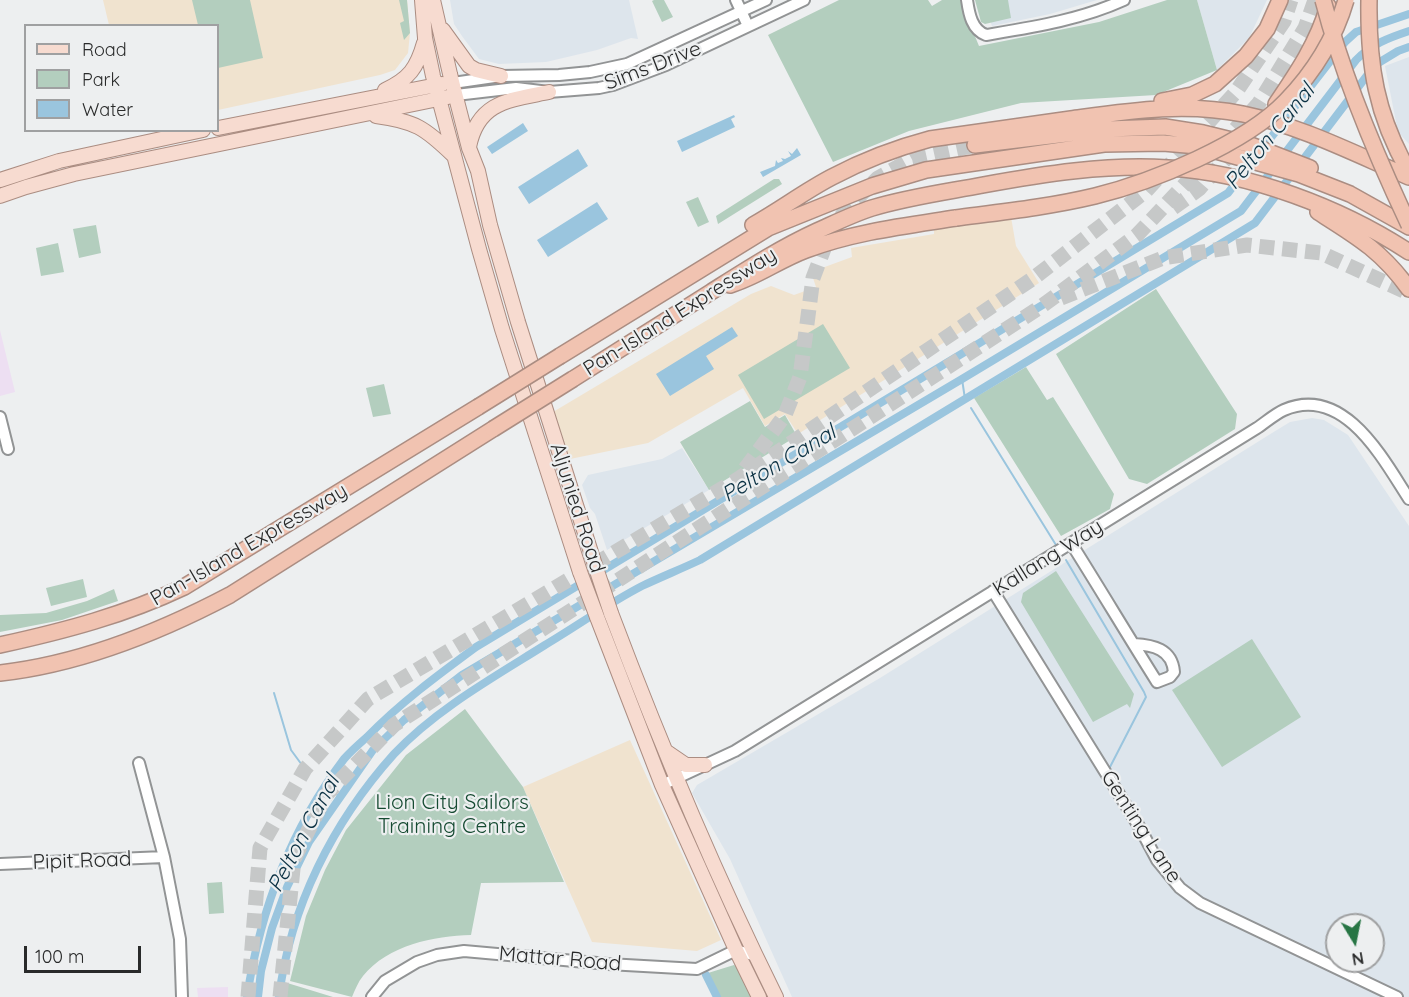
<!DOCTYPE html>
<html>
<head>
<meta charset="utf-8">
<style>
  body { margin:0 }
  #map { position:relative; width:1409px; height:997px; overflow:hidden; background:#edeff0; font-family:Quicksand,sans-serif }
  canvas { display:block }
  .legend { position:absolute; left:24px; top:24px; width:195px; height:108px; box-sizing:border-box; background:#edeff0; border:2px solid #9fa0a1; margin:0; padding:8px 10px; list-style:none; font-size:18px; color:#292a2a }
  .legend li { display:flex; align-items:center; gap:12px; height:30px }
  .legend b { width:30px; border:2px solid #9fa0a1 }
  .north { position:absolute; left:1325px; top:913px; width:60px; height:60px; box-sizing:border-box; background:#edeff0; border:2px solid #9fa0a1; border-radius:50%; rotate:170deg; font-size:16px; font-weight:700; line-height:24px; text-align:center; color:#292a2a }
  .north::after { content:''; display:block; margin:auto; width:21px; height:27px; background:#277544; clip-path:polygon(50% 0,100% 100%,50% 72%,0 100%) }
  .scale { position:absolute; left:24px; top:946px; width:117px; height:27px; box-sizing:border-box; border:3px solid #292a2a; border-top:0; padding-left:8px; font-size:18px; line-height:21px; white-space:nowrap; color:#292a2a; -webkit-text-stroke:4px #edeff0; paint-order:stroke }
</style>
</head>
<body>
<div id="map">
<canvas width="1409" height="997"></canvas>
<ul class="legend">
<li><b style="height:8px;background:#f7dbd0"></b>Road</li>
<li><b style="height:16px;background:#b3cebe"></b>Park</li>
<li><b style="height:16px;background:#9ac5de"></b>Water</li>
</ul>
<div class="north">N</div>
<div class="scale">100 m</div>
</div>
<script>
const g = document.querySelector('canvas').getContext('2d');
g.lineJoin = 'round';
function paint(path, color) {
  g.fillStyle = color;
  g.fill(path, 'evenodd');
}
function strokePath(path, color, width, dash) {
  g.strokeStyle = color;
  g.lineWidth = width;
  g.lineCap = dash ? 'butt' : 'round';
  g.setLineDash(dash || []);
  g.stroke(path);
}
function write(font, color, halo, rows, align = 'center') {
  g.font = font + ' Quicksand,sans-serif';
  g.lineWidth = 4.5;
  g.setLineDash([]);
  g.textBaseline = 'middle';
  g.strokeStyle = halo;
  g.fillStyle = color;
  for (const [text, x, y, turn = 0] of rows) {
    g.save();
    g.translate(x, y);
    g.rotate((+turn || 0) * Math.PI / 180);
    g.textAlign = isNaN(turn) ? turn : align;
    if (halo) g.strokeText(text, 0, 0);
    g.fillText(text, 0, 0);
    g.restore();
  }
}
const commercial = new Path2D(`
  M0 330 15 392 0 396Z
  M228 987V997H198L197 988Z`);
const built = new Path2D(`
  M450 0H629L638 39 631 38 597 50 546 62 499 64 479 59 462 36 454 24Z
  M983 0H1097L1050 14 992 26Z
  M1197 0H1267L1249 38 1217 70Z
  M1409 57V144L1398 132 1385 66Z
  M1312 418 1324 420 1348 435 1409 526V997H792L730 859 692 793 697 785 880 678 1272 433 1290 422ZM1337 925H1373V961H1337Z
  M682 448 709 490 607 550 595 514 590 508 582 485 588 475 662 459Z`);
const education = new Path2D(`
  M103 0H407L410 33 408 53 395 70 380 75 218 110V26L109 25Z
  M1011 217 1016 246 1039 283 798 434 785 414 765 426 743 388 648 443 570 459 553 412 751 294 771 286 794 295 816 287 811 272 852 257 851 248 934 234V230Z
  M630 740 721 940 697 951 592 942 523 787Z`);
const green = new Path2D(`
  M192 0H250L263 58 218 68V26L198 25Z
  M399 0H407L410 33 404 40 400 23 404 21Z
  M654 0H664L673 17 662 22 652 1Z
  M839 0H928L932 6 942 0H960L979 46 1099 22 1167 0H1197L1217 70 1156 95 1021 103 909 131 833 162 768 35Z
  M975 0H1008L1011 18 985 24 981 22Z
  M774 179H779L782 184 718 224 716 216Z
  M698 197 709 222 698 227 686 202Z
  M96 225 101 253 79 258 73 229Z
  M58 243 64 272 41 276 36 248Z
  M1156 289 1237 414 1235 429 1147 484 1129 479 1056 354Z
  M823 324 850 368 764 419 738 375Z
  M1026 367 1047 400 1053 397 1114 494 1110 509 1061 536 974 398Z
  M384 384 391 414 373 417 366 388Z
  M750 401 765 427 785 415 797 436 709 490 680 442Z
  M1056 571 1134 694 1130 708 1127 704 1093 722 1021 602 1023 593Z
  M83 579 87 597 51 606 46 588Z
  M114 589 118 601 62 620 0 632V615L46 613 87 601Z
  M1252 639 1301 717 1222 767 1172 690Z
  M465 709 523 787 564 882 481 883 471 935C434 936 388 945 363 976 358 982 355 990 352 997L290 981 306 916 325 870 346 830 406 755Z
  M222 882 224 913 209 914 207 883Z
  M734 965 740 968 754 997H720L708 973Z
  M284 982 333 997H283Z`);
const water = new Path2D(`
  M734 115 735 117 731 119 735 127 682 152 677 141Z
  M523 123 528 131 492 154 487 147Z
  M797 148 801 155 763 177 760 172 775 166 776 160 778 163 783 161 781 158 785 159 791 156 788 151 792 154Z
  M578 149 588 166 529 204 518 187Z
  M597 202 608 219 548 257 537 240Z
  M732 327 738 336 706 356 714 369 670 396 656 374Z`);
const stream = new Path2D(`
  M962 379 965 399
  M971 408 1056 545
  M1066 560 1144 692 1146 697 1110 767
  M274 693 291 750 302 765
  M325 788 341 797`);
const canal = new Path2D(`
  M706 975 717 997
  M247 997C260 911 291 829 344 759 351 751 359 744 367 737 400 703 438 675 476 647L1228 193 1345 42 1356 32 1409 14
  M258 997 261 971 272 928 287 887 309 842 373 750 404 720 462 675 962 379 1241 211 1356 60C1372 44 1388 38 1409 31
  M279 997C290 907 333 822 394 754 435 710 494 677 545 645 577 626 609 603 642 586 661 577 681 569 700 560L1255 223 1375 65 1398 51 1409 47`);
const highwayTunnel = new Path2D(`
  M1220 146 1259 103 1305 28 1315 0
  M1173 208 1199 189 1237 146
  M1061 298 1163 258 1247 245 1321 253 1404 291 1409 296
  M745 469 785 415 800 377 813 278 828 238 846 209 878 178 912 159 975 145
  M248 997 260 848 305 769 368 699 738 479 1035 277 1146 191 1236 92 1284 21 1291 0
  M280 997 294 859 326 795 394 725 1042 306 1137 235 1204 164`);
const minor = new Path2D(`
  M736 0 748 26
  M967 0C969 14 972 30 986 35 1034 27 1080 20 1124 0
  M453 83 501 76 559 75 590 72 627 64 766 0
  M456 95 516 88 549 92 599 88 613 85 666 65 804 0
  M0 417 8 449
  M1071 543C1100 589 1128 636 1157 682L1170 677 1174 672C1172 649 1153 645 1134 644
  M993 591 1140 828 1157 860 1180 888 1200 903 1397 997
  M139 763 164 857 180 939 182 997
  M662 785 735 751 1257 428C1266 422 1275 414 1284 410 1344 384 1383 459 1409 499
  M0 864 164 857
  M372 997 385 981 417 962 437 955 464 951 608 964 697 969 736 950 756 956`);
const major = new Path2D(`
  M422 0 425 38 433 76 479 249 502 329 580 572
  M433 0 450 74 469 148 478 171 490 225 518 322 596 568
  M443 30 469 66 476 70 501 76
  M385 90C409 79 417 68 424 43
  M376 116C415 121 425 128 453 155
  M218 128 442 84
  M469 147C478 101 510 100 549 92
  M0 180 59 161 203 130
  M0 196 26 187 74 174 448 97
  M611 613C660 743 714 872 776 997
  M597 617 662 785 736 950 759 997
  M667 752 686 765H705`);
const highway = new Path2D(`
  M1369 0C1368 65 1376 115 1409 172
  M1162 101 1192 95 1215 84 1246 56 1267 29 1280 0
  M1276 104C1297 73 1318 42 1328 6
  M975 145 1108 129 1165 127 1203 133 1248 144 1310 168
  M1318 212C1356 236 1382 251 1409 289
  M753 225C780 210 805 191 832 177 864 160 896 148 930 139 977 132 1024 126 1071 119 1129 111 1184 102 1243 114 1301 126 1355 154 1409 177
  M730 285C757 277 779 260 806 250 854 232 905 226 956 218
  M560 356 768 228 872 186 926 170 1104 144 1163 143 1198 146 1299 174 1350 194 1409 227
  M573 379C619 350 665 321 711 292 746 270 780 248 817 231 835 223 853 214 872 208 908 197 946 192 983 185 1043 174 1106 164 1168 168 1248 172 1342 208 1409 252
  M0 645C64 631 125 615 184 587L478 407
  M0 673C81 664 158 633 230 595L493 429`);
const majorBridge = new Path2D(`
  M596 568 611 613
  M580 572 597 617`);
const highwayBridge = new Path2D(`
  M1323 0C1343 77 1375 153 1409 225
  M956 218C1002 212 1049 207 1095 196 1152 182 1245 144 1286 101 1313 73 1335 38 1346 0
  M478 407 560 356
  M493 429 573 379`);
const streetNames = [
  ["Sims Drive",653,66,-21],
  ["Pan-Island Expressway",680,312,-32],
  ["Aljunied Road",577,508,72],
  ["Pan-Island Expressway",249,545,-30],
  ["Kallang Way",1048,558,-32],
  ["Genting Lane",1141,827,57],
  ["Pipit Road",82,861,-2],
  ["Mattar Road",560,959,5]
];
const parkNames = [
  ["Lion City Sailors",452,803],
  ["Training Centre",452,827]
];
const waterNames = [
  ["Pelton Canal",1270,137,-51],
  ["Pelton Canal",779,464,-31],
  ["Pelton Canal",304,834,-62]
];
paint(commercial, '#eddff2');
paint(built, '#dde5ec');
paint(education, '#f0e3cf');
paint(green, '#b3cebe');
paint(water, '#9ac5de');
strokePath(stream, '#9ac5de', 2);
strokePath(canal, '#9ac5de', 8);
strokePath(highwayTunnel, '#c6c8c8', 15, [15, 8]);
strokePath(minor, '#929495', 14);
strokePath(major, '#ab8d82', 16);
strokePath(highway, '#ab8d82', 18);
strokePath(minor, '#fff', 10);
strokePath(major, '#f7dbd0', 14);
strokePath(highway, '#f1c3b1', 15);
strokePath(majorBridge, '#ab8d82', 16, []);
strokePath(highwayBridge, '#ab8d82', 18, []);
strokePath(majorBridge, '#f7dbd0', 14);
strokePath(highwayBridge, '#f1c3b1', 15);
write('21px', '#292a2a', '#edeff0', streetNames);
write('21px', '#164b32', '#edeff0', parkNames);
write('italic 22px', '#0b3143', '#edeff0', waterNames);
</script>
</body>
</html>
